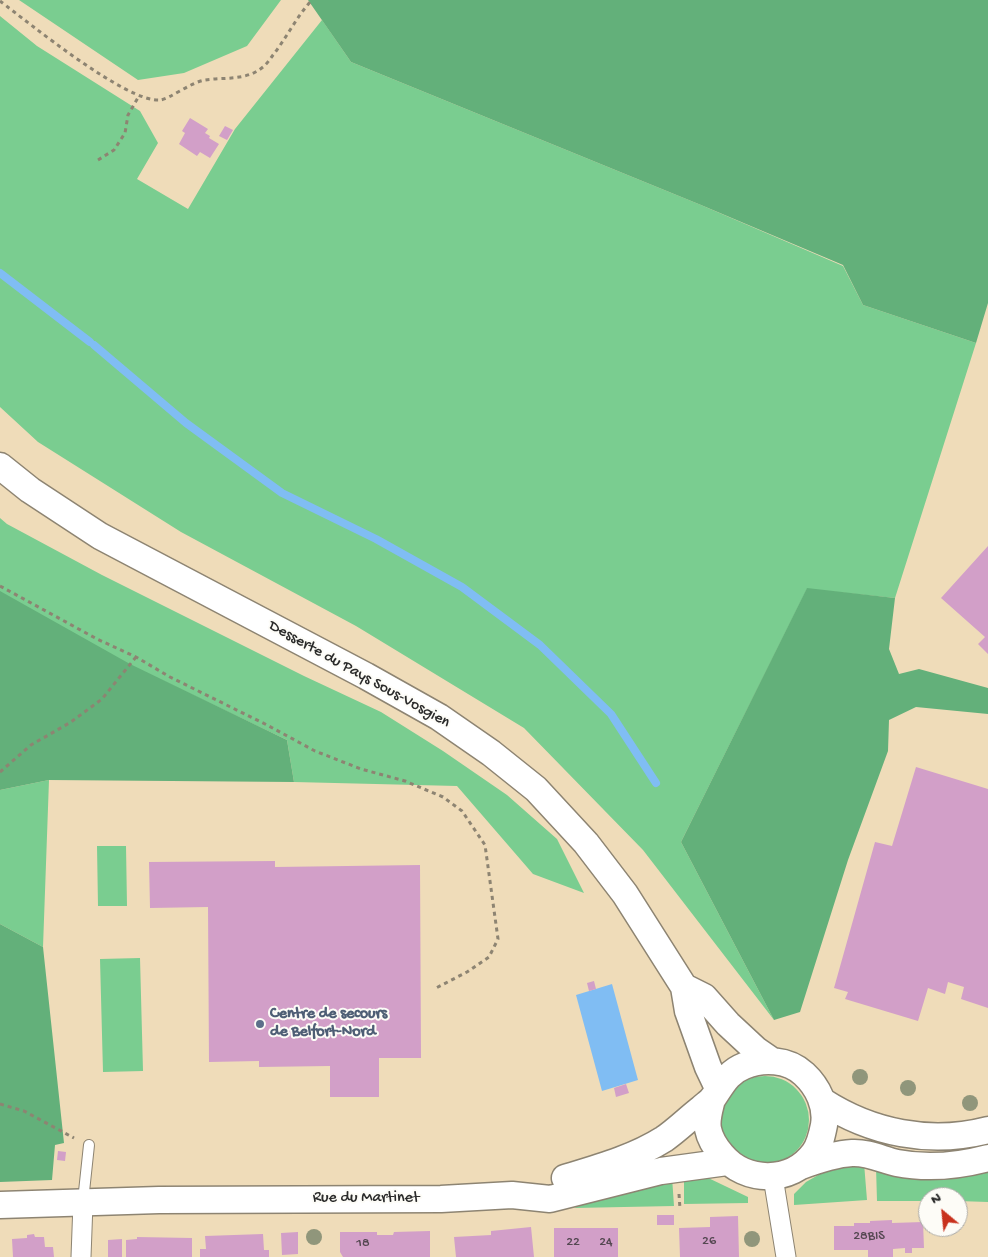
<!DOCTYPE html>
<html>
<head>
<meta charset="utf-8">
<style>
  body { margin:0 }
  #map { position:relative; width:988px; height:1257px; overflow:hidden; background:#efdcb9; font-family:"Gochi Hand",sans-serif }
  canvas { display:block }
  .north { position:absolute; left:918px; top:1187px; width:50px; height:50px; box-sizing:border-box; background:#fdfcf7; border:1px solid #a9a8a5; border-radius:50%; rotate:332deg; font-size:14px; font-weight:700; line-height:20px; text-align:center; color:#2b2b2b }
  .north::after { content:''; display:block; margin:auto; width:18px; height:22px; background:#c8321e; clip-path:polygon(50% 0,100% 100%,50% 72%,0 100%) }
</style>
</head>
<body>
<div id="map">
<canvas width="988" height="1257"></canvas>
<div class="north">N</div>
</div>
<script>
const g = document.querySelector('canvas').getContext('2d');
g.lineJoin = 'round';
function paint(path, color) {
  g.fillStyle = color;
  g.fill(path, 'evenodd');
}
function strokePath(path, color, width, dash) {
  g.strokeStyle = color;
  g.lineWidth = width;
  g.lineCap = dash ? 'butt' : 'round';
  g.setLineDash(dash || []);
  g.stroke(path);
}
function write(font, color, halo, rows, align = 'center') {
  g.font = font + ' "Gochi Hand",sans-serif';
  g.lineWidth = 4;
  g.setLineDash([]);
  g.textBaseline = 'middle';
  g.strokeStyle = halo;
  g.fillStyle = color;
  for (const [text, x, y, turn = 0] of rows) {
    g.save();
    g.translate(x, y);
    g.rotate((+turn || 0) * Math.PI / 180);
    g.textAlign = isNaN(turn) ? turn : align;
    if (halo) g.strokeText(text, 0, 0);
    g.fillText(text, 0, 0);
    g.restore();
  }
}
const green = new Path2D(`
  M19 0H281L247 46 184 73 138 80Z
  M0 16 37 46 140 111 158 143 137 179 188 209 235 129 322 20 351 62 701 205 843 266 863 305 976 343 895 598 807 589 681 842 774 1020 643 850 524 728 356 626 181 532 38 442 0 407Z
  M0 518 7 524 102 575 304 676 381 712 443 751 507 795 557 839 584 893 533 874 457 786 294 782 287 740 130 665 0 592Z
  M49 780 43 947 0 924V790Z
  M97 846H126L127 906H98Z
  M140 958 143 1071 103 1072 100 959Z
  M721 1120a44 44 0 1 1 88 0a44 44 0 1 1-88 0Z
  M864 1163 867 1200 794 1205V1194L806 1182 834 1166Z
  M876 1167 988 1168V1202L958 1201V1197H928V1201H877Z
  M684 1174 702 1175 748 1197V1203L684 1204Z
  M672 1177 674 1206 574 1208 603 1197Z`);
const forest = new Path2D(`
  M308 0H988V303L976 343 863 305 843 265 701 205 351 62Z
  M807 588 895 598 889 649 899 674 919 669 988 688V714L916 707 889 720 888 751 848 860 800 1012 774 1020 681 842Z
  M0 591 130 664 287 740 294 782 49 780 0 790Z
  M0 924 43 947 64 1143 55 1145 52 1180 0 1182Z`);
const water = new Path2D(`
  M612 984 638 1080 602 1091 576 995Z`);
const stream = new Path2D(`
  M0 273 90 342
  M94 345 186 423 282 493 376 539 462 587 540 645 611 714 656 783`);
const building = new Path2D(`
  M190 118 208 129 205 133 210 136 209 138 219 144 210 158 200 152 197 156 179 144 185 133 182 131Z
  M225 126 233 130 227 140 219 136Z
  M988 546V654L978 644 985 637 941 598Z
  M916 767 988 789V1008L961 999 964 987 948 982 945 994 928 988 918 1021 845 999 848 992 834 988 875 842 892 846Z
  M275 861V867L420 865 421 1058H379V1097H330V1066L259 1067V1061L209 1062 208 907 150 908 149 862Z
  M594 981 596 989 589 991 587 983Z
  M626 1084 629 1093 616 1097 614 1088Z
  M58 1151 66 1152 65 1161 57 1160Z
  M657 1215H674V1225H657Z
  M738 1216 739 1257H680L679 1228 710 1227V1217Z
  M892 1220V1223L923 1222 924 1248H912V1253H905V1248L893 1249V1257H868V1250H834V1226H854V1223H870V1221Z
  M531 1227 534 1257H456L454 1237 491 1235V1231Z
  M554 1228H618V1257H554Z
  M430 1231V1257H343L340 1252V1232H377V1235H393L394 1232Z
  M298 1232V1254L282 1255 281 1233Z
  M34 1234 35 1237H44L45 1247H53L54 1257H13L12 1239 27 1238V1235Z
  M263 1234 264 1250H269V1257H200V1249H206L205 1236Z
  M137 1237 192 1238V1257H126V1240L137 1239Z
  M122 1239V1257H108V1240Z`);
const path = new Path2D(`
  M0 1C29 23 127 103 160 100 170 99 191 82 205 80 225 77 246 81 263 67 267 64 270 59 273 55 287 37 297 16 312 0
  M98 160 114 150 125 133 128 115 139 96
  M0 586 97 639 136 657 170 677 267 725 315 751 361 769 405 781 443 797 462 811 485 845 498 939 489 957 467 972 436 988
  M0 772 31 745 71 722 102 699 136 657
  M0 1104 24 1111 74 1138
  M679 1194 680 1209`);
const service = new Path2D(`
  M83 1201 89 1145`);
const minor = new Path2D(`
  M773 1177 786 1257
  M81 1257 83 1203`);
const secondary = new Path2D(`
  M0 466 30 490 100 536 366 676 439 717 491 753 536 789 586 843 625 894 684 987 688 1011 708 1067 718 1088
  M684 987 704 997 728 1024 756 1050 772 1061
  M822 1101C871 1133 930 1145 988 1130
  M801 1166C817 1160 834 1154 852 1153 868 1152 883 1160 897 1163 928 1169 958 1166 988 1158
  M565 1178C598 1168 634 1158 664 1139 677 1130 689 1118 702 1108 705 1105 710 1102 713 1098 722 1085 728 1072 744 1066 763 1058 788 1059 804 1074 818 1087 827 1106 824 1125 822 1135 820 1145 814 1153 791 1184 745 1183 722 1155 715 1147 710 1139 708 1129 706 1119 710 1108 712 1099
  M0 1205 159 1200 441 1199 512 1195 550 1199 661 1171 727 1162`);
const trees = [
  [860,1077],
  [908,1088],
  [970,1103],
  [314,1237],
  [752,1239]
];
const markers = [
  [260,1024,5,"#5c6f8a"]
];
const numberNames = [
  ["28BIS",869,1237],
  ["26",709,1242],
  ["22",573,1243],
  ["24",606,1243],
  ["18",363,1244]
];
const streetNames = [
  ["Desserte du Pays Sous-Vosgien",359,675,29],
  ["Rue du Martinet",366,1199]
];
const serviceNames = [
  ["Centre de secours",270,1015],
  ["de Belfort-Nord",270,1033]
];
paint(green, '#7acd90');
paint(forest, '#63b07a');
paint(water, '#80bdf3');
strokePath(stream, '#80bdf3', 8);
paint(building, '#d29fc8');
strokePath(service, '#8d8472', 12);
strokePath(minor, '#8d8472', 21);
strokePath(secondary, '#8d8472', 29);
strokePath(path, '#8d8472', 3, [4, 4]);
strokePath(service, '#fff', 10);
strokePath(minor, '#fff', 19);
strokePath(secondary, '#fff', 26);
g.fillStyle = '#90967b';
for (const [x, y] of trees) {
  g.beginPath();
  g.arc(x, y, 8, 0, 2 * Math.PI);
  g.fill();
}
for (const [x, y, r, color] of markers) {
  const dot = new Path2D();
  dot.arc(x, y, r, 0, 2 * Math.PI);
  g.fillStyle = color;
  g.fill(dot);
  strokePath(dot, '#fdfcf7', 2);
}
write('14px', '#554852', null, numberNames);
write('16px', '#2b2b2b', '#fdfcf7', streetNames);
write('bold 16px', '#4e5e75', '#fdfcf7', serviceNames, 'left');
</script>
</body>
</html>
